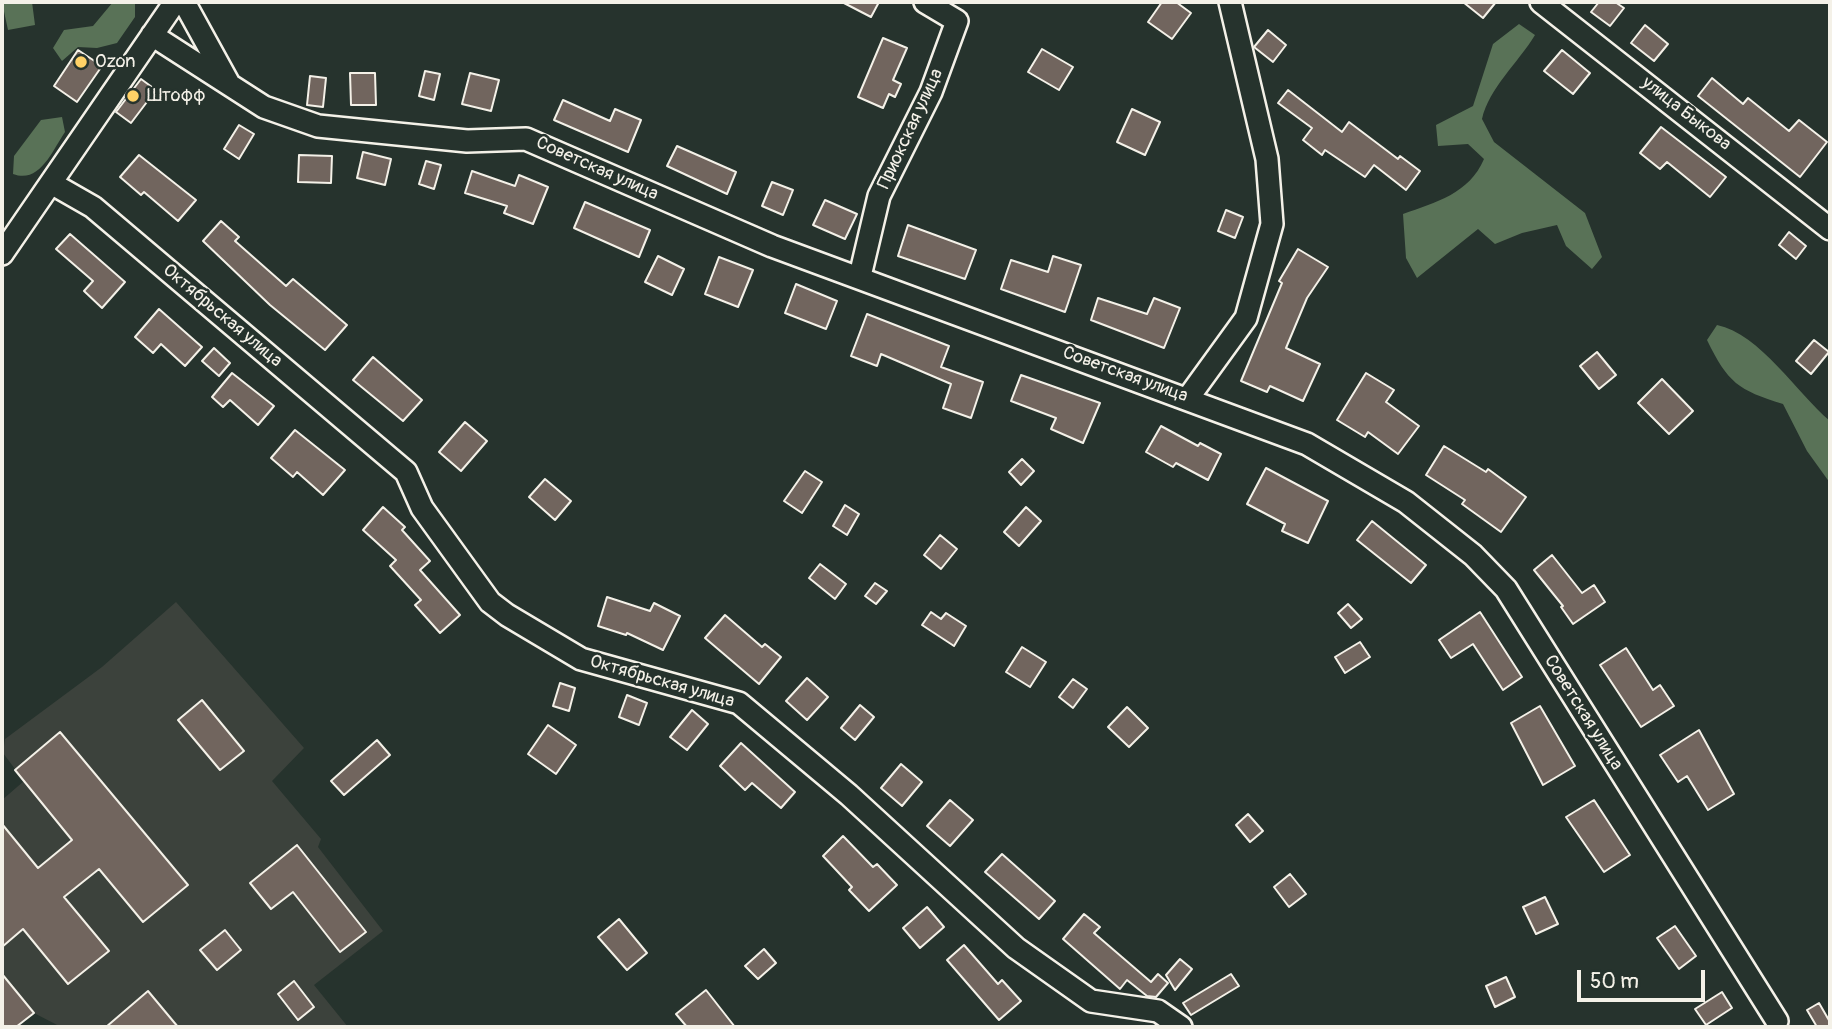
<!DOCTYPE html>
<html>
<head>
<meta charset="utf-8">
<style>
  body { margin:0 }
  #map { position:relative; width:1832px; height:1029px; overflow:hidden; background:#26332d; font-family:Pangolin,sans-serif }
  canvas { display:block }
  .frame { position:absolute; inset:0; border:4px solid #f4f1e8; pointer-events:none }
  .scale { position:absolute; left:1577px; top:970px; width:128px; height:32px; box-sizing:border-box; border:4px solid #f4f1e8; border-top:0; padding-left:9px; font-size:21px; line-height:24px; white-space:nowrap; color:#f4f1e8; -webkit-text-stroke:5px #26332d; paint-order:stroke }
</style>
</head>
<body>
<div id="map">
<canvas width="1832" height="1029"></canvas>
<div class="frame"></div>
<div class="scale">50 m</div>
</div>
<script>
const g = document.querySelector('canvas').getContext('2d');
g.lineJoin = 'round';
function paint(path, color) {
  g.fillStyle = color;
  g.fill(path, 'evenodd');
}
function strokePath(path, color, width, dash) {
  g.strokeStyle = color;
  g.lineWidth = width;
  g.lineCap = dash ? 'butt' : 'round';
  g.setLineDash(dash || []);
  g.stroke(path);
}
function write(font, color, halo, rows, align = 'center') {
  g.font = font + ' Pangolin,sans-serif';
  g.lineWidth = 5;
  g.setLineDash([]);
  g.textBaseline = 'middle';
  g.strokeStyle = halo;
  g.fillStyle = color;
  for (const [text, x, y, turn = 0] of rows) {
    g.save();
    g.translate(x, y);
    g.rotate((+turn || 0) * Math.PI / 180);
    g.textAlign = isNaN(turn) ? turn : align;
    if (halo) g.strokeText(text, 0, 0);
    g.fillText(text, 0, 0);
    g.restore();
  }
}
const built = new Path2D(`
  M176 602 304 748 272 781 321 839 318 847 383 931 314 985 348 1027H61L34 1013 16 1027H2V800L24 781 3 753 5 739 102 667Z`);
const green = new Path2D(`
  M2 2H32L35 25 8 30Z
  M113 2H135V17L117 43 97 48 78 47 62 61 53 48 64 30 93 26Z
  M1519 24 1535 35C1518 63 1489 88 1482 119L1494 142 1585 213 1602 257 1592 269 1566 246 1557 225 1522 233 1495 244 1478 229 1417 278 1406 258 1403 214C1436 202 1469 194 1484 159L1468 144 1438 146 1436 125 1473 106 1493 44Z
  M62 117 65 132C52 151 40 184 13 174L14 156 41 120Z
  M1717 325C1760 334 1797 393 1830 421V483L1807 451 1783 404C1738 390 1728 383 1707 340Z`);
const building = new Path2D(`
  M842 2H879L871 17Z
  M1162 2H1176L1191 13 1172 39 1148 22Z
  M1463 2H1496L1483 18Z
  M1599 2H1615L1624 8 1610 26 1591 12Z
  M1645 25 1668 44 1654 61 1631 43Z
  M1268 30 1286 45 1273 62 1254 47Z
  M883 38 907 48 893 80 901 84 895 97 889 94 883 108 858 97Z
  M1042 49 1073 67 1059 90 1028 72Z
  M78 50 102 66 77 102 54 86Z
  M1562 50 1590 73 1573 94 1544 71Z
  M425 71 440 74 434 100 419 96Z
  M350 73H375L376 105H351Z
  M470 73 499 80 491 111 462 104Z
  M310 76 326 78 323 107 307 105Z
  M1712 78 1743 104 1748 98 1789 131 1799 120 1827 142 1800 177 1698 96Z
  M141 79 156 90 131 123 116 112Z
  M1288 90 1342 132 1349 122 1398 159 1400 156 1420 171 1406 190 1374 165 1365 177 1325 150 1322 155 1303 140 1312 128 1278 103Z
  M563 100 610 121 615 109 641 120 628 152 554 120Z
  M1132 109 1160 122 1145 155 1117 142Z
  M239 125 254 134 239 159 224 149Z
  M1661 127 1726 177 1710 197 1667 162 1660 169 1640 153Z
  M677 146 736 172 727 194 667 166Z
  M363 152 391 159 385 185 357 178Z
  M139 155 196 200 178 221 144 192 141 195 120 177Z
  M299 155 332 156 331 183 298 182Z
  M426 161 441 165 434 189 419 184Z
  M472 171 515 186 519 175 548 187 533 224 504 213 507 206 465 193Z
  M772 182 793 190 783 215 762 206Z
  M825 200 857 214 845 239 813 225Z
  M585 202 650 230 639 257 574 228Z
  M1226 210 1243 217 1235 238 1218 231Z
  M221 221 239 237 235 241 286 286 293 279 347 325 325 350 270 305 203 241Z
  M908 225 976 250 965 279 898 256Z
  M1789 232 1806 246 1796 259 1779 245Z
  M70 234 125 282 102 308 84 291 93 281 56 249Z
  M1298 249 1328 267 1307 298 1286 348 1320 364 1303 401 1270 386 1267 392 1241 381 1282 283 1279 281Z
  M658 256 684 269 672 295 645 282Z
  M1053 256 1081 265 1065 312 1001 289 1011 260 1048 272Z
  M719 257 753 270 738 307 705 294Z
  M796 284 837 301 826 329 785 313Z
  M1098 298 1147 314 1154 298 1180 308 1164 348 1091 320Z
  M159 309 202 347 185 366 161 344 153 353 135 337Z
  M867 314 949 346 941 367 983 382 971 418 943 408 951 384 881 354 877 366 851 356Z
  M1814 340 1829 352 1811 374 1796 361Z
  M214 348 230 363 219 376 202 361Z
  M1597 352 1616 375 1599 389 1580 366Z
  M373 357 422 400 403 421 353 380Z
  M232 373 274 406 258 425 230 400 223 407 212 397Z
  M1366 373 1394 390 1386 402 1419 426 1398 454 1368 432 1365 437 1337 420Z
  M1021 375 1100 403 1083 443 1051 429 1056 418 1011 401Z
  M1662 379 1693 411 1669 434 1638 403Z
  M465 422 487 441 461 471 439 452Z
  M1161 426 1198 446 1200 443 1221 454 1208 480 1176 463 1173 467 1146 452Z
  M295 430 345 470 323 495 297 472 293 477 271 458Z
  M1444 446 1486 472 1488 469 1526 497 1501 532 1462 504 1465 500 1426 475Z
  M1022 459 1034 471 1021 485 1009 472Z
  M1266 468 1328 501 1308 543 1282 531 1285 524 1247 504Z
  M805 471 822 482 802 513 784 501Z
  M545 479 571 501 555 520 529 497Z
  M845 505 859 514 847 535 833 526Z
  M383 507 405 527 402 530 430 561 420 570 460 615 440 633 415 605 421 600 390 566 396 560 363 530Z
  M1026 507 1041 521 1019 546 1004 532Z
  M1372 521 1426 565 1411 583 1357 540Z
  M940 535 957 549 941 569 924 555Z
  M1552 555 1582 593 1594 585 1605 602 1573 624 1561 607 1563 606 1534 570Z
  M820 564 846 584 835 599 809 578Z
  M875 583 887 591 876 604 865 596Z
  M607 597 650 611 654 603 680 616 663 650 627 633 626 635 598 626Z
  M1348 604 1362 619 1351 628 1338 613Z
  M931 612 941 619 946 613 966 626 954 646 922 625Z
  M1480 612 1522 677 1503 690 1473 644 1451 658 1439 640Z
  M725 615 762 647 765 644 781 657 759 684 705 638Z
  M1360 642 1370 657 1345 673 1335 657Z
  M1022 647 1046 662 1030 687 1006 672Z
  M1626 648 1653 690 1660 685 1674 706 1641 727 1600 665Z
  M807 678 828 697 807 720 786 701Z
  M1073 679 1087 689 1073 708 1059 697Z
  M560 683 575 688 569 711 553 706Z
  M627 695 647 703 639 725 619 717Z
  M202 700 244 751 220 770 178 720Z
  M860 705 874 717 855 740 841 728Z
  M1540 706 1575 766 1543 785 1511 723Z
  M1127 707 1148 728 1129 747 1108 727Z
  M692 710 708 724 687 750 670 737Z
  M548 725 576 745 556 774 528 754Z
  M1699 730 1734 794 1708 810 1687 776 1678 782 1660 755Z
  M60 732 188 885 143 922 99 869 64 897 109 951 68 984 23 929 2 947V824L38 868 72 840 15 770Z
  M377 740 390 755 344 795 331 781Z
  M741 743 795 792 781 808 752 783 745 790 720 766Z
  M901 764 922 782 902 806 881 788Z
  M950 800 973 820 950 846 927 826Z
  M1594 800 1630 855 1604 872 1566 817Z
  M1248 814 1263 831 1250 842 1236 825Z
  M843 836 873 867 877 864 897 885 869 911 849 890 852 887 823 856Z
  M297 845 366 932 340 952 293 892 271 909 250 883Z
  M1002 854 1055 901 1039 919 985 872Z
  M1290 874 1306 894 1289 907 1274 887Z
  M1545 897 1558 924 1536 934 1523 907Z
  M927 907 944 927 920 948 903 928Z
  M1084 914 1100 927 1094 933 1151 982 1158 974 1168 983 1156 997 1147 996 1127 980 1120 989 1063 939Z
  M619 919 647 953 627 970 598 937Z
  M1675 926 1696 956 1679 969 1657 938Z
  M225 930 241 950 217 970 200 950Z
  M964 945 998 984 1002 980 1021 1001 999 1020 947 960Z
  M764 949 776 963 758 979 745 966Z
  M1180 959 1192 969 1175 990 1166 975Z
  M2 974 34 1013 16 1027H2Z
  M1231 974 1239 986 1191 1015 1183 1003Z
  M1506 977 1515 997 1495 1007 1486 986Z
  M294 981 314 1007 298 1020 278 994Z
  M706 990 735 1027H687L676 1014Z
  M148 991 178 1027H106Z
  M1722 992 1732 1008 1706 1025 1695 1009Z
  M1819 1003 1830 1022V1027H1817L1807 1010Z`);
const minor = new Path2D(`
  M184 2 228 82
  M1541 2 1830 229
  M152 35 264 107 318 126 467 141 526 139 772 246 1307 444 1406 502 1473 555 1506 589 1777 1021
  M51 183 93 207 406 472 422 508 490 602 507 615 581 659 739 703 849 795 1016 948 1091 1001 1158 1011 1181 1027
  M2 254 175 2
  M860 276 879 196 931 92 957 21 925 2
  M1188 398 1246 318 1272 224 1267 159 1230 2`);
const markers = [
  [81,62,7,"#ffd166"],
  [133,96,7,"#ffd166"]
];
const poiNames = [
  ["Ozon",95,62],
  ["Штофф",147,96]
];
const streetNames = [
  ["улица Быкова",1686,114,38],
  ["Приокская улица",911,129,-65],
  ["Советская улица",597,169,24],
  ["Октябрьская улица",222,316,40],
  ["Советская улица",1125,375,20],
  ["Октябрьская улица",662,682,16],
  ["Советская улица",1583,713,58]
];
paint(built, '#3c423c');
paint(green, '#597257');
paint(building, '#71655e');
strokePath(building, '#f4f1e8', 2);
strokePath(minor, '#f4f1e8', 26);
strokePath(minor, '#26332d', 21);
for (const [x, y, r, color] of markers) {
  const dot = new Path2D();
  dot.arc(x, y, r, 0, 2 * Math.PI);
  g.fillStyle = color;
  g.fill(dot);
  strokePath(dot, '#26332d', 2.5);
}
write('18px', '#f4f1e8', '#26332d', poiNames, 'left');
write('18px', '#f4f1e8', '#26332d', streetNames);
</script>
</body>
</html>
